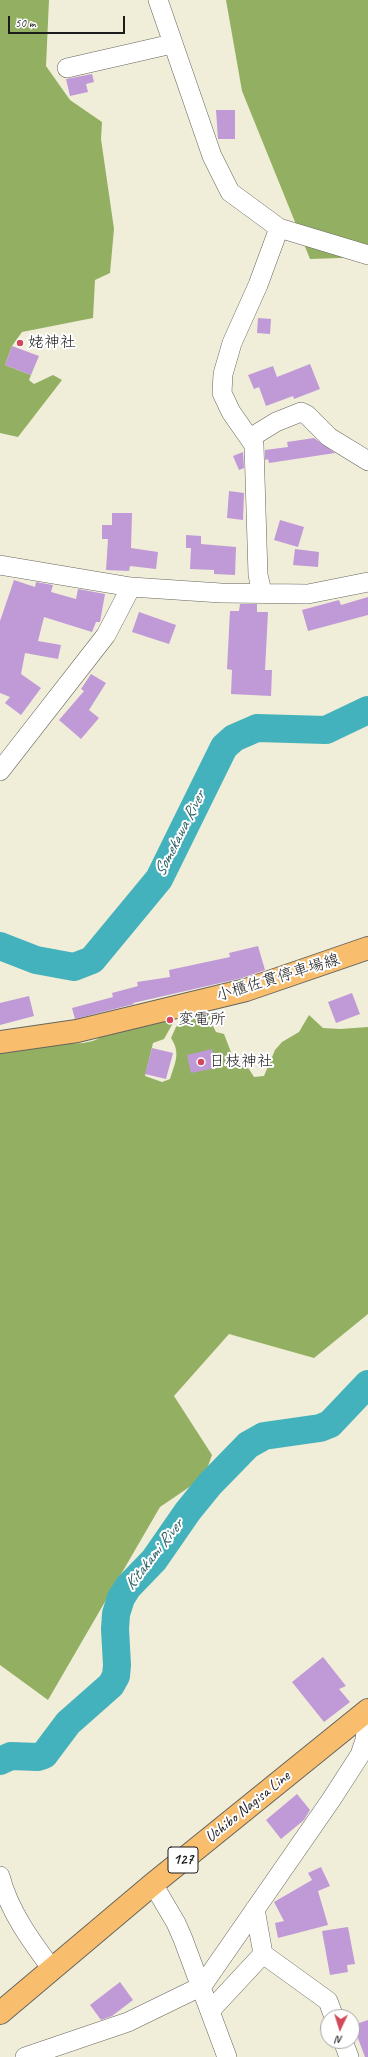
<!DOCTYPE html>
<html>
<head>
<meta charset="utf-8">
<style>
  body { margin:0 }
  #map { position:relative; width:368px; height:2057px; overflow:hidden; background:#f0edd8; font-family:Caveat,sans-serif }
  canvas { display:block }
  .north { position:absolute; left:320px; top:2009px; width:40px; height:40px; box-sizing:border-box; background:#fff; border:1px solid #a4a4a4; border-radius:50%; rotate:184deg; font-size:11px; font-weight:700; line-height:16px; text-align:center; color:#1c1c1c }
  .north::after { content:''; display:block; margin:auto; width:14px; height:18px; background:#d1495b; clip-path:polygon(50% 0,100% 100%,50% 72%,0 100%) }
  .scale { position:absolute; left:8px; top:16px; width:117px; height:18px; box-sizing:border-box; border:2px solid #1c1c1c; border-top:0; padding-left:5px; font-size:12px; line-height:14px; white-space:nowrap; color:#1c1c1c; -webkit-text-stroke:3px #fff; paint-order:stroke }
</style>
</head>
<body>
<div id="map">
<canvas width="368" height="2057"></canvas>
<div class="north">N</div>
<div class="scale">50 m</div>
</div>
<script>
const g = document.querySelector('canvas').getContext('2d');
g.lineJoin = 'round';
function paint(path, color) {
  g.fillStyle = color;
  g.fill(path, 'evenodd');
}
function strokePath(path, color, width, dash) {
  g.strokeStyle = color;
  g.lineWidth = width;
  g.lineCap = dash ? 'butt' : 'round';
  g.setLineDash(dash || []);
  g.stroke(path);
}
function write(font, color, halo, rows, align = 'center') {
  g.font = font + ' Caveat,"Klee One",sans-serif';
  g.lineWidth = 4;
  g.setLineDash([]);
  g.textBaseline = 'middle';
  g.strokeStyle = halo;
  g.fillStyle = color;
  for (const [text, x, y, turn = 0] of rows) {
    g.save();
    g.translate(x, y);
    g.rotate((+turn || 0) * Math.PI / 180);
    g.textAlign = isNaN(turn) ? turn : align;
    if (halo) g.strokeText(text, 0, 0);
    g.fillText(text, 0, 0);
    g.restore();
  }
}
const forest = new Path2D(`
  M0 0H49L46 66 70 100 102 122 101 139 114 229 110 273 95 280 93 318 22 332 12 346 5 365 31 375 29 380 34 384 53 375 62 380 18 437 0 433Z
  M226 0H368V257L310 259 242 91Z
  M202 1011 211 1015V1022L216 1032 224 1034 234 1060 249 1069 254 1077 264 1076 275 1050 282 1042 299 1032 309 1015 323 1028 340 1029 368 1027V1314L314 1358 229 1334 174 1396 212 1455 204 1477 160 1507 48 1700 0 1665V1051L69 1043C80 1044 95 1043 103 1035L167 1017 173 1023 164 1039 153 1043 145 1076 162 1082 170 1079C175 1063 181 1053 171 1038L176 1027 190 1012Z`);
const stream = new Path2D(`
  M0 950 3 947`);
const river = new Path2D(`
  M0 946 36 960 74 967 92 960 159 879 224 747 234 738 257 728 326 730 368 710
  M0 1761 11 1756 38 1757 44 1755 68 1723 111 1685 116 1676 117 1665 115 1629 116 1614 121 1598 128 1587 154 1560 188 1511 210 1484 248 1445 264 1436 320 1428 330 1424 368 1384`);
const building = new Path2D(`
  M92 74 94 82 86 84 88 92 70 96 66 79Z
  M216 110H235V139H218Z
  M258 318 271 319 270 334 257 333Z
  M12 346 39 356 31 375 5 365Z
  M310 364 320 389 294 399 293 396 266 406 259 387 254 389 248 375 273 366 277 377Z
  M314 438 335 453 269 463 268 459 265 460V450L288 447 287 442Z
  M243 452 244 468 239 470 233 456Z
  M229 491 244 493 243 520 227 518Z
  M112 513H132L131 548 158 552 156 569 130 566 129 571 106 570 108 539H102V525H112Z
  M280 520 304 527 298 547 274 540Z
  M186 535 201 536V544L236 547 235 575 214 574V570L190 569 191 548H186Z
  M295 549 319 552 318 567 293 565Z
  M14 580 35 587 36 582 53 585 51 592 76 599 78 589 105 594 100 622H96L92 632 44 617 38 641 61 645 58 659 25 653 21 674 41 688 21 715 5 703 10 697 0 693V621Z
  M368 597V615L308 631 302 610 339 600 341 605Z
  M240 604H257V612H268L265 670H272L271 696 231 694 232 670 227 669 230 611H239Z
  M139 612 176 625 169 644 132 632Z
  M91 674 106 683 89 710 99 718 81 739 59 720 84 691 81 689Z
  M258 946 265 970 242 978 133 1003 134 1004 75 1019 72 1008 113 997 112 993 138 986 137 982 170 977 169 970 230 957 229 953Z
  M352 993 360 1014 336 1023 328 1002Z
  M29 996 34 1016 0 1025V1003Z
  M152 1048 173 1053 166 1079 145 1074Z
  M212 1049 216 1068 191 1073 187 1055Z
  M323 1657 346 1686 339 1689 350 1702 324 1722 292 1682Z
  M297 1794 310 1810 304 1820 281 1839 266 1820Z
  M321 1867 330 1886 318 1891 328 1925 278 1938 275 1923 284 1921 274 1902 312 1880 308 1873Z
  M348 1927 355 1964 347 1965 348 1972 330 1975 322 1931Z
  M120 1982 133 2000 112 2016 101 2020 90 2005Z
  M368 2020V2057H365L353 2025Z`);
const minor = new Path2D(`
  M158 0 212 156 230 192 279 228 368 255
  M67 68 172 44
  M250 438 276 422 301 412 307 415 329 437 368 461
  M0 565 131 587 221 593 308 594 368 582
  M262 592 258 575 254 445 231 412 222 393 223 374 232 343 258 285 279 228
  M0 771 106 635 131 587
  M0 1876C9 1911 31 1941 52 1969
  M153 1884 176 1923 183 1939 227 2057
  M263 1954 328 2001 334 2017
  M210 2011 263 1954 255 1909
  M343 2041 349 2057
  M25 2057 128 2022 202 1986 331 1800 360 1755 365 1740 368 1714`);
const major = new Path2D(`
  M0 1042 77 1031 246 990 368 948`);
const highway = new Path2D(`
  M0 2013 153 1884 368 1710`);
const markers = [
  [20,343,4,"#d1495b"],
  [170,1020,4,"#d1495b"],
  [201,1062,4,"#d1495b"]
];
const shields = [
  [183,1860,30]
];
const shieldNames = [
  ["127",183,1860]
];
const poiNames = [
  ["姥神社",28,343],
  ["変電所",178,1020],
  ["日枝神社",209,1062]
];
const streetNames = [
  ["小櫃佐貫停車場線",278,978,-17],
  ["Uchibo Nagisa Line",248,1807,-39]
];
const waterNames = [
  ["Somekawa River",180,834,-63],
  ["Kitakami River",154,1555,-52]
];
paint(forest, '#93b062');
strokePath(stream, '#43b2bc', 4.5);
strokePath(river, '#43b2bc', 28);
paint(building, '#c099d7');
strokePath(minor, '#66655e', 20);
strokePath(major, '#66655e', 24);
strokePath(highway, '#66655e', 24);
strokePath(minor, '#fff', 19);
strokePath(major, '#f9be6d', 22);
strokePath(highway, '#f9be6d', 22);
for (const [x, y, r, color] of markers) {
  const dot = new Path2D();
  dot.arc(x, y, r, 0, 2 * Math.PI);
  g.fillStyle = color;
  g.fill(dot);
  strokePath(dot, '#fff', 1.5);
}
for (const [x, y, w] of shields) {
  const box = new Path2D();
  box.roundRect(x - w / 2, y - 13, w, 26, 3);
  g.fillStyle = '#fff';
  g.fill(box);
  strokePath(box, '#1c1c1c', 1);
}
write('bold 15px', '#1c1c1c', null, shieldNames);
write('16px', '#1c1c1c', '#fff', poiNames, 'left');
write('16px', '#1c1c1c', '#fff', streetNames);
write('italic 17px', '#2e6064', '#fff', waterNames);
</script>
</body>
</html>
